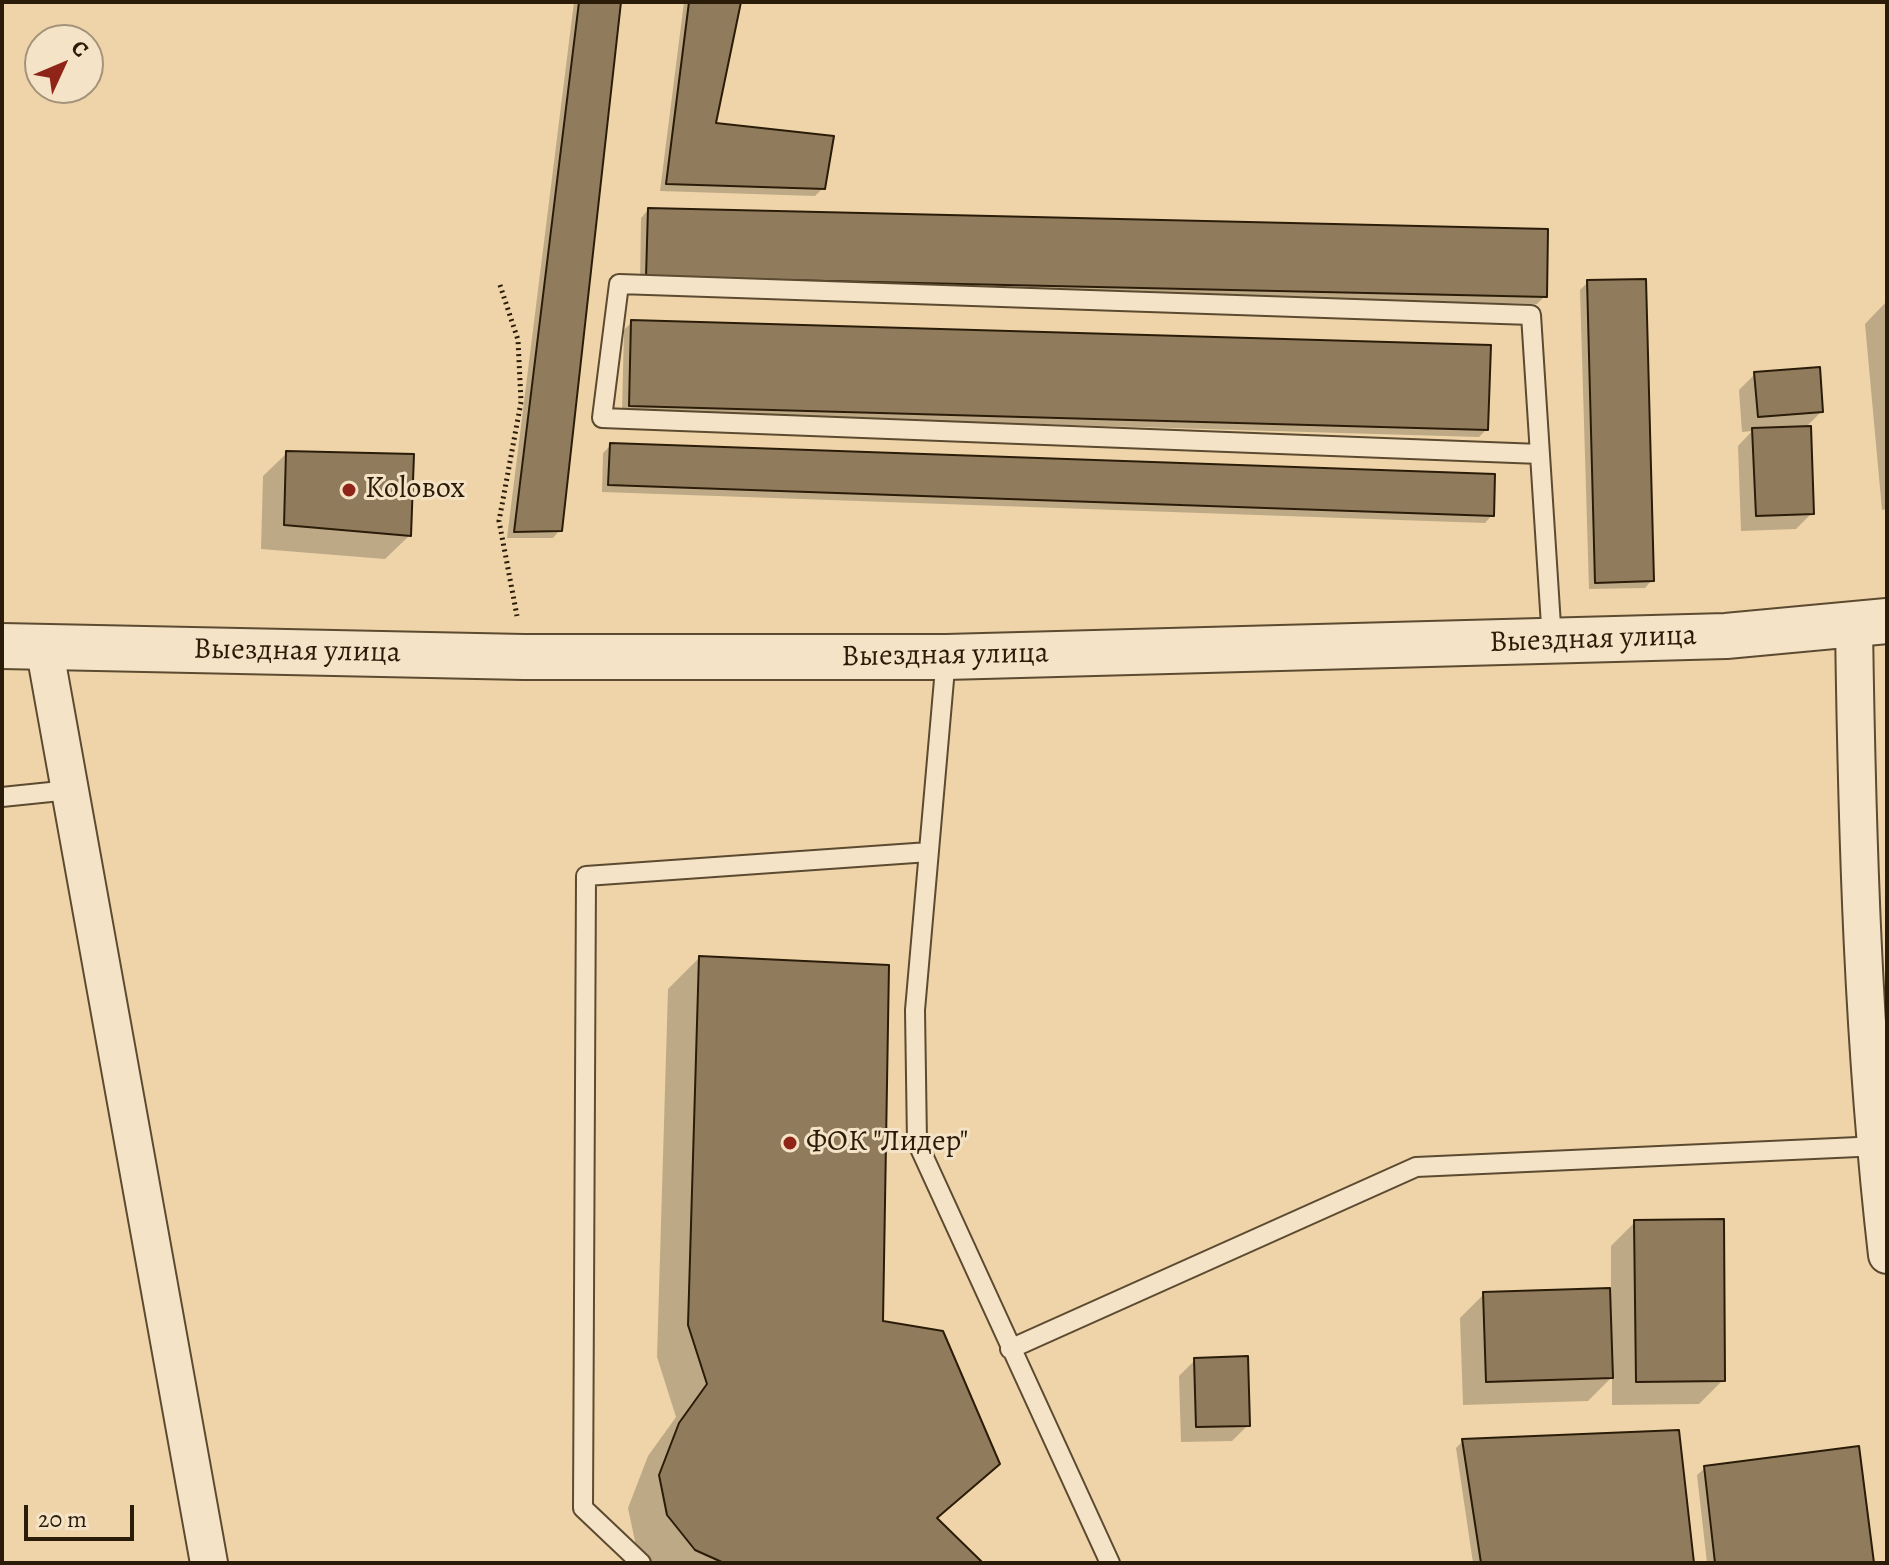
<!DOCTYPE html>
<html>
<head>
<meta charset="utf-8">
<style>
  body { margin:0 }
  #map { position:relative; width:1889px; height:1565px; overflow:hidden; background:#eed4a8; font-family:Alegreya,serif }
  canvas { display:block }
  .frame { position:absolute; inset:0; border:4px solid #2b1c09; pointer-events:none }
  .north { position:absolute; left:24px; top:24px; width:80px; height:80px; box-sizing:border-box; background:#f4e3c6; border:2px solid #a4937a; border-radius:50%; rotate:46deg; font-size:22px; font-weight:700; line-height:32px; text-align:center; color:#2b1c09 }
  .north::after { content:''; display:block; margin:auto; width:28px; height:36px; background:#8f2418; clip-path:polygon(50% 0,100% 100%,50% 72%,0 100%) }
  .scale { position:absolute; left:24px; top:1505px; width:110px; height:36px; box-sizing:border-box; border:4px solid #2b1c09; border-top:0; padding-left:10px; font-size:24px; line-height:28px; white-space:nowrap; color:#2b1c09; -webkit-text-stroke:6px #f4e3c6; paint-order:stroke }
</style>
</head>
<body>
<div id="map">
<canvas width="1889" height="1565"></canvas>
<div class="frame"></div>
<div class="north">С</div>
<div class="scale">20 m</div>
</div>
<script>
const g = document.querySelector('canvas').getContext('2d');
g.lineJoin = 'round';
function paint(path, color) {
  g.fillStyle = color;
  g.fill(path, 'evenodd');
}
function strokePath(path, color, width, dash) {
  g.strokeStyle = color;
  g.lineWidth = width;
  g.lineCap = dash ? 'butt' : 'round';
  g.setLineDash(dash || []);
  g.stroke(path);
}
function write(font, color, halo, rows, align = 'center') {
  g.font = font + ' Alegreya,serif';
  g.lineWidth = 6;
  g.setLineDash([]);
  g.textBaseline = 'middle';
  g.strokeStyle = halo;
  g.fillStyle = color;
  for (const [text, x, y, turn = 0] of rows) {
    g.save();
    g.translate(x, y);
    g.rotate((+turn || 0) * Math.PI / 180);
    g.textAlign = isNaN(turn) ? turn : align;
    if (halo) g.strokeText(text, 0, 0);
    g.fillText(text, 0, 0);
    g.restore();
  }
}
const shadow = new Path2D(`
  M574 2H619L560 530 553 538H507Z
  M684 2H739L713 125 823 188 815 196 660 191Z
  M648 210 1545 296 1537 304 640 283 641 218Z
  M1588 282 1652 580 1645 588 1589 589 1580 290Z
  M1887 301V509L1882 510 1865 324Z
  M632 322 1486 430 1479 437 622 412 624 330Z
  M1755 374 1821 412 1805 428 1812 513 1796 529 1741 531 1738 446 1752 431 1742 432 1739 390Z
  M611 445 1492 515 1485 523 602 492 603 453Z
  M287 453 409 536 385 559 261 549 263 476Z
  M699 958 881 1322 997 1463 936 1520 980 1563H650L636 1546 628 1508 648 1456 676 1417 657 1357 668 989Z
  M1635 1222 1723 1380 1699 1404 1612 1405V1377L1588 1401 1463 1405 1460 1318 1484 1294 1611 1290V1246Z
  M1195 1360 1248 1425 1232 1441 1181 1442 1179 1376Z
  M1463 1441 1692 1563H1473L1456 1448Z
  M1705 1468 1872 1563H1707L1697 1475Z`);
const building = new Path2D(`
  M579 2H621L562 531 514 532Z
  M689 2H741L716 123 834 136 825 189 666 184Z
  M648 208 1548 229 1547 297 646 277Z
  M1646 279 1654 581 1595 583 1587 280Z
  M631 320 1491 345 1488 430 629 406Z
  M1820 367 1823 412 1758 417 1754 372Z
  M1811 426 1814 514 1756 516 1752 428Z
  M610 443 1495 474 1494 516 608 485Z
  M286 451 414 454 411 536 284 525Z
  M699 956 889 965 883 1321 943 1331 1000 1464 937 1518 983 1563H724L695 1550 667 1515 659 1475 679 1423 707 1384 688 1325Z
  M1724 1219 1725 1381 1636 1382 1634 1220Z
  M1610 1288 1613 1378 1486 1382 1483 1292Z
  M1248 1356 1250 1426 1196 1427 1194 1358Z
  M1679 1430 1694 1563H1481L1462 1439Z
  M1859 1446 1874 1563H1715L1704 1466Z`);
const path = new Path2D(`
  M500 285 518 340 521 402 499 521 517 616`);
const service = new Path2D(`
  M1540 454 602 418 619 284 1531 315 1552 641
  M946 657 915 1010 917 1142 1110 1563
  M2 797 70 790
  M1010 1349 1416 1167 1880 1146
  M641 1563 583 1508 586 876 929 852`);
const minor = new Path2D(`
  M1854 626C1857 836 1863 1046 1887 1255
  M44 646 209 1563`);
const tertiary = new Path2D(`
  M2 646 524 657H946L1726 636 1887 621`);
const markers = [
  [349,490,8,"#8f2418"],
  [790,1143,8,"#8f2418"]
];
const poiNames = [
  ["Kоlовох",365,490],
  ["ФОК \"Лидер\"",806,1143]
];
const streetNames = [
  ["Выездная улица",1593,640,-2],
  ["Выездная улица",297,652,1],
  ["Выездная улица",945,656,-1]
];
paint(shadow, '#0003');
paint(building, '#907c5c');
strokePath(building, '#2b1c09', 2);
strokePath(service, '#5c4a31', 22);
strokePath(minor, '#5c4a31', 40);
strokePath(tertiary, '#5c4a31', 48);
strokePath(path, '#2b1c09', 5, [2, 4]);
strokePath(service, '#f4e3c6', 18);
strokePath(minor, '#f4e3c6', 36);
strokePath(tertiary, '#f4e3c6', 44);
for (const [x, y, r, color] of markers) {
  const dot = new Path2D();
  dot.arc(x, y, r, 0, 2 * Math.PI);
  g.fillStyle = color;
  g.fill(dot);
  strokePath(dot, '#f4e3c6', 3);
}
write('30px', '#2b1c09', '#f4e3c6', poiNames, 'left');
write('30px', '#2b1c09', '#f4e3c6', streetNames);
</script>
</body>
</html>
